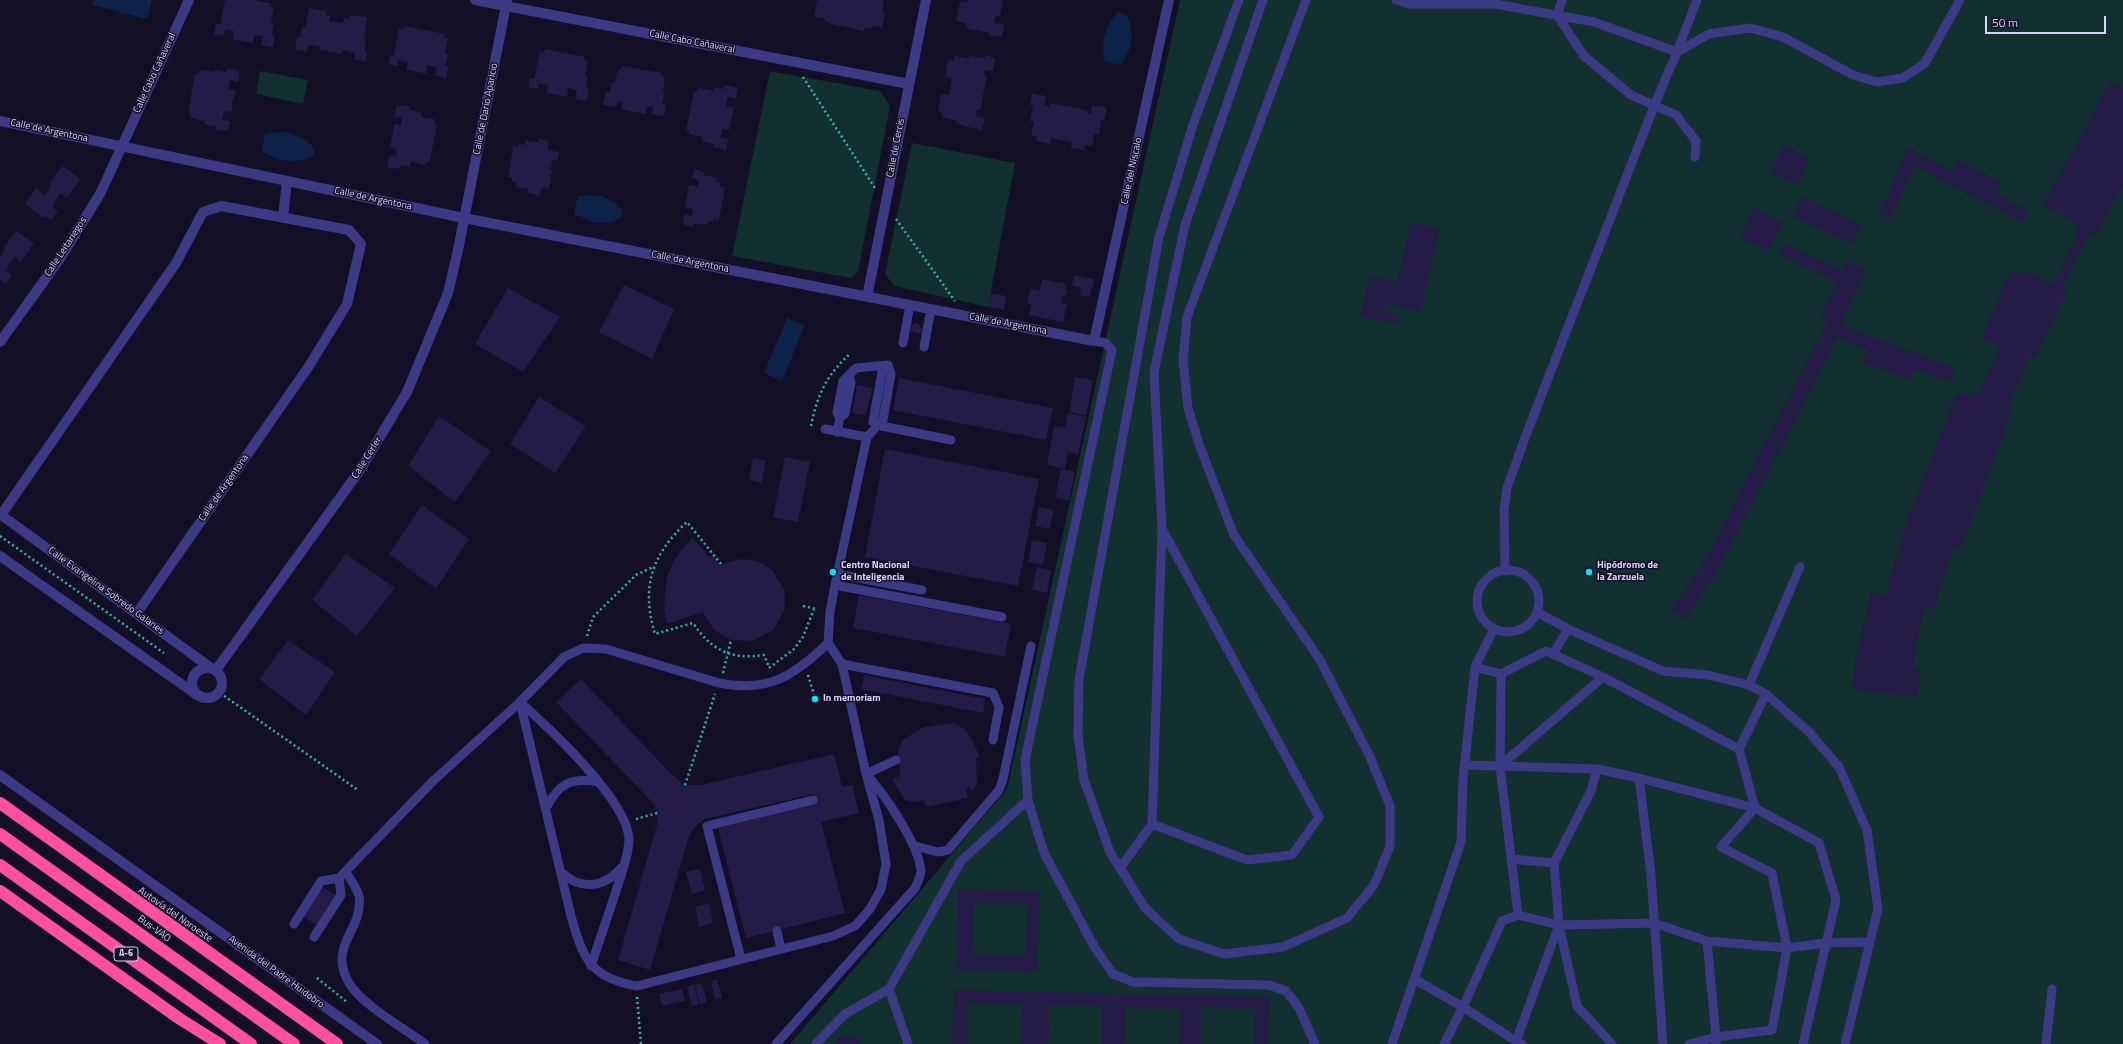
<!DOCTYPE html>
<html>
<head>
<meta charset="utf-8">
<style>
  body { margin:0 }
  #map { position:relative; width:2123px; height:1044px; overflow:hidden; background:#130f26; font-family:"Titillium Web",sans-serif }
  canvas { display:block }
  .scale { position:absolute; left:1985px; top:16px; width:121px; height:18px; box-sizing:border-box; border:2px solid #d9d4ff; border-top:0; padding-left:5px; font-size:12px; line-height:14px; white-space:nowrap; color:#d9d4ff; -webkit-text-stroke:3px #130f26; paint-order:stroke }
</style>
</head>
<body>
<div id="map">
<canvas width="2123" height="1044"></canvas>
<div class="scale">50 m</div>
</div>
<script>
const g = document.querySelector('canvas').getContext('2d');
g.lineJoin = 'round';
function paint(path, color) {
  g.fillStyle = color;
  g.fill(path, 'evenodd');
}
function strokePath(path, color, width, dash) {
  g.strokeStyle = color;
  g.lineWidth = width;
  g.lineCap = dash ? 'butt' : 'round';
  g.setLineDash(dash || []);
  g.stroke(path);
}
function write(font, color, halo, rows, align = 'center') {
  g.font = font + ' "Titillium Web",sans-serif';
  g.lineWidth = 3;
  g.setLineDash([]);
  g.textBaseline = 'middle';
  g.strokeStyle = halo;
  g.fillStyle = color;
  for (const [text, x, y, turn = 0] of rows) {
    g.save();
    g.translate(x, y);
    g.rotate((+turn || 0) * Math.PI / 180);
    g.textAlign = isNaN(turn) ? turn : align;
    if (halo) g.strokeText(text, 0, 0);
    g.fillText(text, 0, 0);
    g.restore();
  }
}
const green = new Path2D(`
  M1180 0H2123V1044H790L1007 789Z
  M260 71 308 80 303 104 256 94Z
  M770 71 880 91 890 106 858 272 851 278 732 256Z
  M912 143 1015 163 988 307 894 286 885 274Z`);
const water = new Path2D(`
  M93 0H152L147 19 92 5Z
  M1119 12 1126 14C1132 23 1134 39 1129 50 1127 55 1123 59 1122 65L1104 61C1105 57 1103 53 1103 48 1103 35 1109 20 1119 12Z
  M280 132C292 132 316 141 314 154L305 160 288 161 277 159 262 152 265 133Z
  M590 195 603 196 617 204V206L622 209V216L613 222 596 223 574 214 578 196Z
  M787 318 805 325 782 381 764 373Z`);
const building = new Path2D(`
  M225 0H254L271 4 270 7H274L271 23H274L272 35H275L273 47 261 45 263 36 254 35 253 43 232 39 234 31 225 29 224 36 214 34 216 24 220 25Z
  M817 0H884L882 12 885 13 882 28 872 26 871 29 864 28V31L831 24 832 23 825 21V19L814 17Z
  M968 0H1003L1000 16H996L994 23 1004 24 1002 37 990 36 989 33 966 28 967 24 956 21 960 1 967 3Z
  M309 8 327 11 326 15 330 16 329 21 343 23 344 18 350 19V15L367 17 364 38H366L364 51H367L366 61 354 60 355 53 343 50 342 54 319 50 320 46 308 45 307 52 295 50 297 37 300 38 302 26 306 27Z
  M405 26 445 34 444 37 448 38 445 54H448L445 65 449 66 446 78 435 76 437 67 428 65 426 74 406 69 408 62 399 60 397 66 388 64 390 55 394 56 399 28 404 29Z
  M545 49 585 57 584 60 588 61 585 77H588L586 89H589L587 101 575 99 577 90 568 88 567 97 547 93 548 85 539 83 538 89 529 87 530 78 534 79 540 52 544 53Z
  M986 55 996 58 993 71 985 70 984 75 987 76 980 111 977 110 976 116 985 118 982 131 956 123V120L942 117 943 113 938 112 941 94 949 95 952 78 945 76 948 60 954 61 955 56 969 59V56L985 58Z
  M622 66 662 73 661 76 665 77 663 91H665L662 104 666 105 664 116 652 114 653 107 647 106 645 114 622 109 623 102 617 101 616 107 603 105 606 92 610 93 612 82 615 83 618 69H622Z
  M227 68 238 70 239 73 238 82 230 80 228 89 235 90 236 93 232 103V110L230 112 224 111 222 120 230 121 228 130 226 131 215 130 216 126 204 124 205 120 201 121 190 117 191 113 188 112 195 74H199V70L211 71 214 73 215 70 226 72Z
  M2110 82 2123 88V184L2094 237 2088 234 2062 288 2067 290 2035 358 2030 355 2007 410 2012 412 1961 549 1954 546 1933 610 1924 607 1912 668 1921 669 1917 697 1852 689 1856 658 1871 592 1889 597 1885 595 1907 520 1956 394 1979 393 2000 346 1980 338 2012 269 2024 275 2027 272 2054 284 2079 231 2071 220 2043 205Z
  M725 85 738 88 736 99 728 97 726 106 734 108 729 130 722 129 720 138 728 139 726 150 713 147 714 144 702 141 703 137 689 134V130H686L694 92H697L698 88 713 91 714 87 725 89Z
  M1032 93 1046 96 1044 105 1050 106V103L1087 110V113L1091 114 1092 105 1107 108 1104 120H1101L1099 135 1094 134 1092 146 1085 145 1084 150 1071 148 1072 142 1051 138 1050 144 1036 141 1037 136 1031 135 1034 122 1030 121 1033 106 1030 105Z
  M397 105 410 107V110L421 112V117L435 119 434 124H437L430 162H426V165L411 162 410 167 400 165 399 169 387 167 389 156 396 157 397 149 390 148 394 124 401 125 402 118 394 117Z
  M539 139 549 141 548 150 559 152 557 161 552 160 551 168 546 167 552 170 549 189 541 188 540 196 528 193V189L516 187 517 182 512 181V177H508L513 146 518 147 519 144 525 145V140L538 142Z
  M1783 146 1809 158 1798 184 1771 173Z
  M1908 148 1952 171 1958 160 2001 183 1996 194 2028 210 2022 222 1915 166 1890 220 1879 214Z
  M62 166 80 179 67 198 61 193 54 201 55 202 52 206 58 211 51 220 45 216 44 218 25 204 36 188 45 195 51 186 49 185Z
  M694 169 704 172V175L717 178 716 182 721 183 720 186 725 188 719 220 714 219 713 222 708 221V225L694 223V227L684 225 683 222 684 214 692 216 693 209 685 207 689 185 698 187 699 180 692 178Z
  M1802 197 1861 225 1851 244 1793 216Z
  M1753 208 1782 222 1769 251 1740 238Z
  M1411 222 1440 229 1420 312 1385 304 1383 311 1399 315 1397 324 1360 316 1370 276 1397 282Z
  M16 231 34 243 21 262 15 257 8 265 9 266 6 270 12 275 6 284 0 280V257L5 250 3 249Z
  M1785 244 1842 271 1847 261 1866 270 1841 325 1955 368 1949 382 1915 368 1910 380 1863 362 1868 350 1837 338 1735 538 1712 580 1686 619 1671 610 1699 570 1722 528 1828 320 1820 316 1836 282 1779 254Z
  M1074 275 1094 279 1090 297 1080 295 1081 288 1072 286Z
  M1042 279 1066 284 1065 289 1068 290 1066 297 1063 296 1061 303 1067 304 1063 322 1029 315 1031 304 1027 303 1030 289 1039 291Z
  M624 285 674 309 652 359 599 332Z
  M508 288 560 317 523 372 475 344Z
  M991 293 1006 296 1004 310 988 307Z
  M917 323 923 330 921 334 909 331 913 324Z
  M1075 377 1093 380 1086 416 1069 412Z
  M899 378 1053 408 1046 440 893 410Z
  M857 385 872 388 866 415 852 413Z
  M539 397 586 426 555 473 510 444Z
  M1068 413 1086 417 1078 454 1068 452 1065 469 1047 465 1054 426 1065 428Z
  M439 416 491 451 455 502 408 466Z
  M885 449 1039 479 1018 586 865 557Z
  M785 457 810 462 798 522 773 517Z
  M753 458 766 461 762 483 749 480Z
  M1061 469 1075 472 1069 501 1055 498Z
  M422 505 469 539 436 589 389 554Z
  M1039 507 1054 510 1050 529 1035 526Z
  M693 538 710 558 712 556 721 565 741 559 753 560 763 564 772 570 784 589 785 600 784 611 773 630 753 641 731 640 714 630 703 612 667 624 664 609 667 577 673 562 682 549Z
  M1032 540 1047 543 1043 565 1028 562Z
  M346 554 395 588 357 636 312 600Z
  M1037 567 1051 570 1047 593 1032 590Z
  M859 595 1011 624 1005 657 853 628Z
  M288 640 335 672 306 715 259 679Z
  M864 675 985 699 983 713 861 689Z
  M581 679 674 777 685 785H701L834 754 842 787 852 785 859 813 821 822 845 913 746 938 718 828 816 803 814 794 705 819 695 826 689 836 650 970 618 960 657 825V813L653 803 556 702Z
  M953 723 965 729 972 740 980 757 976 758 977 781 976 786 972 791 970 788 966 790 968 798 926 807 924 800 914 802 905 800 892 779 900 776 898 751 902 740 924 727Z
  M700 869 705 890 692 894 686 872Z
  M318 884 339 897 320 927 299 914Z
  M958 889 1039 891 1038 971 957 970ZM974 903 1027 904 1026 955 973 954Z
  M709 904 713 923 699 927 695 907Z
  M717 979 722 998 715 1000 711 981Z
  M702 983 707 1002 700 1004 695 985Z
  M694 985 699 1004 692 1006 687 987Z
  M682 989 685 1001 662 1006 659 994Z
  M953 990 1270 997 1268 1044H1254L1255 1009 1201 1008V1044H1179L1180 1009 1126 1008 1125 1044H1102V1006L1049 1005 1048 1044H1021L1022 1004 968 1003V1044H952Z
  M837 1036 860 1037V1044H836Z`);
const path = new Path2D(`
  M803 77 875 188
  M896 219 955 301
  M811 426C817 395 827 374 851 353
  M0 536 164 653
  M721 564 687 522C651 555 641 588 655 634L693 623C711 650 731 660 764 655L769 667
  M803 606 816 609
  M587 636 593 617 636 575 653 567
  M769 668 794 649 803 637 814 609
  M723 673 731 640
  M808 675 815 698
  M220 693 358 790
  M685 785 715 694
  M636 819 657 813
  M317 978 347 1002
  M637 997 641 1044`);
const service = new Path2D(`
  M1239 0 1193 125 1159 237 1079 679 1078 736 1084 780 1110 852 1145 908 1179 939 1224 954 1283 947 1347 918 1374 885 1390 846V806L1370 757 1320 660 1234 535 1200 447 1188 408 1183 360 1187 317 1306 0
  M1396 0 1409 4H1495L1594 22 1677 52 1657 99
  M1562 0 1557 15 1584 56 1631 95 1676 115 1696 141 1695 157
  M1677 52 1709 34 1750 28 1783 37 1853 75 1877 82 1903 78 1925 63 1960 0
  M1677 52 1697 0
  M1094 341 1106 343 1112 350 1025 760 1028 800 1044 853 1095 948 1113 974 1133 982 1269 985 1286 991 1299 1008 1315 1044
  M903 343 910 305
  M924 347 931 309
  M888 365 882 372 873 422 877 425 951 440
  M840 417 845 414 851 382 848 376
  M825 429 867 437
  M837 432 840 417 837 413 843 381 856 368 888 365
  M1477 601a31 31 0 1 1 62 0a31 31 0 1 1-62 0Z
  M1505 571 1504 510 1507 488 1526 435 1651 114
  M837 574 922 590
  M835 585 1002 617
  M1537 612 1568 629 1663 671 1708 675 1749 685 1766 694 1809 732 1839 767 1867 830 1878 909 1845 1044
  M1553 654 1568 629
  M842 664 993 693 999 707 993 740
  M1475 667 1501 674
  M1749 685 1800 567
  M520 702 571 916C583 958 590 978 637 986L833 936 855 926 870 909 881 889 886 864 879 820 866 774 842 664 828 643 830 612 835 585 867 437 883 420 891 374 888 365
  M520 702C549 728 626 799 629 838 629 855 621 875 616 891 608 916 599 941 591 966
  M1739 749 1766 694
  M1465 765 1597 769
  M1500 766 1501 674 1546 651 1603 677
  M546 808C559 783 571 777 599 782
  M1152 824 1162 530
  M915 846 938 852 948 850 999 790 1003 779 1031 646
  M1511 859 1554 863
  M1120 868 1152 824 1247 860 1292 855 1319 817 1162 529 1154 372 1185 225 1263 0
  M346 872C350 879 357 888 359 896 364 930 327 945 349 983 361 1004 405 1029 425 1044
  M561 872C565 875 571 880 576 882 594 889 610 881 621 868
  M1518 915 1500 766 1603 677 1739 749 1755 808 1639 778
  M294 924 321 881 339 878 433 781 520 702 564 657 583 648 606 649 719 683C768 693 794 676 828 643
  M777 931 781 949
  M314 937 341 895 339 878
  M741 959 707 826 813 800
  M1414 979 1463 1007 1502 921 1518 915 1559 925 1654 923 1707 941
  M889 989 908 1044
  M776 1044 915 888C917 883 921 876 921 871 919 845 884 793 866 774L896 760
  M816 1044 845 1014 889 989 961 861 1028 800
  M1392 1044 1461 842 1463 779 1475 667 1494 629
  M1444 1044 1463 1007 1516 1041V1044
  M1522 1044 1516 1041 1559 925
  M1612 1044 1577 1006 1559 925 1554 863 1591 791 1597 769 1639 778 1651 875 1663 1044
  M1689 1044 1716 1037 1707 941 1787 948 1826 943 1870 942
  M1716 1044V1037L1772 1030 1787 948 1772 873 1721 847 1755 808 1819 843 1836 900 1803 1044
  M2046 1044 2052 989`);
const pedestrian = new Path2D(`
  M283 217 287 181
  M1 515 176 263 203 212 221 206 349 230 361 244 347 304 309 366 137 613`);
const minor = new Path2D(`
  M475 0 909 84
  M0 121 464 218 1094 341 1169 0
  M867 297 926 0
  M0 342 59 260 100 194 189 0
  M0 514 211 668
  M0 556 197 695
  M192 683a15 15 0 1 1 30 0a15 15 0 1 1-30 0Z
  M216 670 360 470 407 392 448 293 458 250 507 0
  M0 775 377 1044`);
const motorway = new Path2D(`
  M0 803 337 1044
  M0 834 294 1044
  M0 865 251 1044
  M0 891 180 1019 220 1044`);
const serviceBridge = new Path2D(`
  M1651 114 1657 99`);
const markers = [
  [833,572,4,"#00e5ff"],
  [1589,572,4,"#00e5ff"],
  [815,699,4,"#00e5ff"]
];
const shields = [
  [126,954,24]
];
const shieldNames = [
  ["A-6",126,954]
];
const streetNames = [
  ["Calle Cabo Cañaveral",692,42,11],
  ["Calle Cabo Cañaveral",155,73,-65],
  ["Calle de Darío Aparicio",486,109,-79],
  ["Calle de Argentona",49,131,12],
  ["Calle de Cercis",896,148,-79],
  ["Calle del Níscalo",1132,171,-78],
  ["Calle de Argentona",373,199,12],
  ["Calle Leitariegos",66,247,-57],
  ["Calle de Argentona",690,262,11],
  ["Calle de Argentona",1008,324,11],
  ["Calle Cerler",367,458,-58],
  ["Calle de Argentona",224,488,-55],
  ["Calle Evangelina Sobredo Galanes",106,591,36],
  ["Autovía del Noroeste",175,915,35],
  ["Bus-VAO",154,929,36],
  ["Avenida del Padre Huidobro",276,972,36]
];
const poiNames = [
  ["Centro Nacional",841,566],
  ["de Inteligencia",841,578],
  ["Hipódromo de",1597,566],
  ["la Zarzuela",1597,578],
  ["In memoriam",823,699]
];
paint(green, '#12302f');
paint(water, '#0c2248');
paint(building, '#241b47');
strokePath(path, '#2fb8b0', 2.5, [2, 3]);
strokePath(service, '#3d3a85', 9);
strokePath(pedestrian, '#3d3a85', 10);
strokePath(minor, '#3d3a85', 10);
strokePath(motorway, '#ff4fa3', 12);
strokePath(serviceBridge, '#3d3a85', 9);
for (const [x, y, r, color] of markers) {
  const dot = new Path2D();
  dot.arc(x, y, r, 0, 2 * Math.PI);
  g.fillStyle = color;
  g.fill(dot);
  strokePath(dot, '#130f26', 1.5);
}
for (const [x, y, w] of shields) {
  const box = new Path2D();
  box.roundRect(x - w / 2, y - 7, w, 14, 3);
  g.fillStyle = '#130f26';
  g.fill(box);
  strokePath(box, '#d9d4ff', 1);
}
write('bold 9px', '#d9d4ff', null, shieldNames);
write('10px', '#d9d4ff', '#130f26', streetNames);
write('bold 10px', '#d9d4ff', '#130f26', poiNames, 'left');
</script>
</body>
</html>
